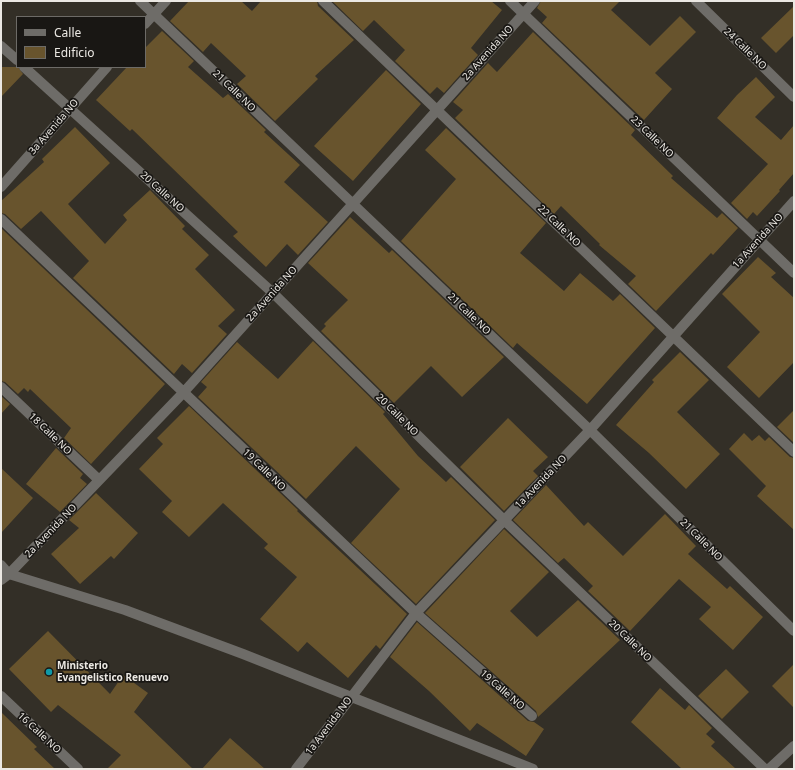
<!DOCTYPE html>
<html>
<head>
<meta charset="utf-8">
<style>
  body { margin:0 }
  #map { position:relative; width:795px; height:770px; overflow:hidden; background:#332f27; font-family:"Noto Sans",sans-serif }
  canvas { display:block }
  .frame { position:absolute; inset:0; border:2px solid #ebe8e3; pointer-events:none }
  .legend { position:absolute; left:16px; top:16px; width:130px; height:52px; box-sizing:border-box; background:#191714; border:1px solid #6d6b67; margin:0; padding:5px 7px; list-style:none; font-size:12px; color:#ebe8e3 }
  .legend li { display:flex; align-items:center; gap:8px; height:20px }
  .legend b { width:20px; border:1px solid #6d6b67 }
</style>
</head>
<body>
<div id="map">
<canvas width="795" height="770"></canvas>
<div class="frame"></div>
<ul class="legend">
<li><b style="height:5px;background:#6e6c68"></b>Calle</li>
<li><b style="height:11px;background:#68542d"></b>Edificio</li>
</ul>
</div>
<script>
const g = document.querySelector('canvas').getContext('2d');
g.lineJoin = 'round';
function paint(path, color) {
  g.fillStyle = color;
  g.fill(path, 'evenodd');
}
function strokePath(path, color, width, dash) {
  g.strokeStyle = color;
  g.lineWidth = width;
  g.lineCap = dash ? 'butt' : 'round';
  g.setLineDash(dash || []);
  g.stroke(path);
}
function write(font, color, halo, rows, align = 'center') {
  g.font = font + ' "Noto Sans",sans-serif';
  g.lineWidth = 3.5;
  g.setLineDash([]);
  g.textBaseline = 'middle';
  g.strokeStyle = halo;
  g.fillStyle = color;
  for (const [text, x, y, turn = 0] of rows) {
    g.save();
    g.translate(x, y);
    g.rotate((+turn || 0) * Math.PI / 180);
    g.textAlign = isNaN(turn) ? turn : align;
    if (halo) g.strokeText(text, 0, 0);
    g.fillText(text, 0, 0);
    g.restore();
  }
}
const building = new Path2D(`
  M189 1H241L252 11 261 1H317L318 6 354 40 315 76 318 79 275 121 237 84 246 76 211 43 203 52 170 21Z
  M332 1H491L502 10 471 48 478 55 444 93 437 87 430 94 395 61 405 50 374 20 363 31Z
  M541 1H620L611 10 650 46 680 16 696 32 655 73 672 89 644 120 542 23 547 17 537 8Z
  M794 6V35L776 53 761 38Z
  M162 31 194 61 188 67 223 98 228 94 266 130 264 132 300 165 284 182 328 222 298 255 287 244 266 267 233 236 238 232 132 129 130 131 96 100 127 67H145V48Z
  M533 32 635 130 631 135 673 176 671 178 717 218 722 213 738 228 713 255 711 253 656 311 628 284 636 276 599 245 600 244 561 206 554 214 455 118 463 110 453 102 488 63 497 72Z
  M1 67H18L23 74 1 97Z
  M386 70 421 104 353 181 314 146Z
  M756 77 775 97 755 117 781 140 794 125V173L779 190 780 191 757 216 753 212 747 219 731 203 768 164 717 118 737 95Z
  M75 127 110 163 68 204 105 244 127 220 123 215 150 190 185 226 182 229 209 255 195 269 235 310 218 326 227 334 192 373 182 364 174 374 73 278 89 261 41 211 21 229 5 214 1 213V201L44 162 42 159Z
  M446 128 546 223 520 253 564 291 580 273 613 301 620 294 655 328 587 404 517 343 513 348 401 241 456 179 425 150Z
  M350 217 389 253 392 250 504 357 462 397 431 366 394 403 321 331 326 326 324 324 348 300 308 263Z
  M1 228 165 384 91 464 64 438 71 428 30 389 28 392 24 388 18 394 5 382 1 381Z
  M758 257 776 273 771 277 794 298V362L759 398 727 367 760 332 722 294Z
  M313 341 385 412 383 414 418 456 446 482 451 477 495 520 416 604 351 543 400 489 356 446 306 499 198 397 207 387 201 382 237 342 278 379Z
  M680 352 709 380 677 412 720 454 686 489 649 453 616 425 654 382 652 380Z
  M1 396 10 404 1 414Z
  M189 406 298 510 297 511 407 614 380 649 376 645 348 678 307 642 298 652 260 619 297 577 264 548 268 544 223 503 189 537 162 512 172 501 139 469 163 444 157 438Z
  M794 410V443L777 427Z
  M508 418 548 457 533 471 538 476 504 511 460 467Z
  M744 433 752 441 759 435 765 441 769 437 790 457 794 458V530L757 496 766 486 729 449Z
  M56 448 83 474 80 478 87 484 60 512 26 484Z
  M1 468 33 498 1 533Z
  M546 485 584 526 588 522 623 556 665 514 696 546 688 554 727 589 730 586 763 617 733 650 699 619 711 607 679 579 630 631 588 591 593 586 564 558 558 563 513 520Z
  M96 493 138 533 114 559 111 556 80 584 51 554 79 528 69 520Z
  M504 529 549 572 510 611 537 637 578 600 620 640 538 717 536 711 425 613Z
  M417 622 528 721 534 722 544 729 526 756 477 723 470 731 429 691 390 657Z
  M48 631 110 694 123 675 148 693 134 712 193 769H107L121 755 58 705 51 712 9 669Z
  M794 664V708L772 686Z
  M726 669 749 692 722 719 698 696Z
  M660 688 685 710 689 705 712 728 706 734 715 742 711 746 736 769H682L631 722Z
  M1 712 37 747 34 749 55 769H1Z
  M230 738 265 769H202Z`);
const minor = new Path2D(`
  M140 1 590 430 794 631
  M323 1 794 452
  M510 1 794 273
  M696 1 794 97
  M145 24 166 1
  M1 46 17 60
  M24 67 273 293 504 520 765 769
  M1 187 107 67
  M1 219 416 613 532 716
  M1 387 99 480
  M1 565 9 574 125 610 243 654 533 769
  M1 580 9 574 183 393 535 1
  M1 696 78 769
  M296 769 416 613 590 430 794 201
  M769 769 794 746`);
const markers = [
  [49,672,4,"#0f9aa8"]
];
const streetNames = [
  ["24 Calle NO",745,49,44],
  ["2a Avenida NO",488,53,-48],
  ["21 Calle NO",234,91,44],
  ["3a Avenida NO",54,127,-49],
  ["23 Calle NO",652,137,44],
  ["20 Calle NO",162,192,42],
  ["22 Calle NO",559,226,44],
  ["1a Avenida NO",758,241,-48],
  ["2a Avenida NO",272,294,-48],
  ["21 Calle NO",469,314,44],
  ["20 Calle NO",397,415,45],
  ["18 Calle NO",50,434,44],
  ["19 Calle NO",264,470,44],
  ["1a Avenida NO",541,482,-46],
  ["2a Avenida NO",51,531,-46],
  ["21 Calle NO",701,540,45],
  ["20 Calle NO",630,641,44],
  ["19 Calle NO",502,690,41],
  ["1a Avenida NO",329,726,-53],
  ["16 Calle NO",39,733,43]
];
const poiNames = [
  ["Ministerio",57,666],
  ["Evangelistico Renuevo",57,678]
];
paint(building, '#68542d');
strokePath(minor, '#6e6c68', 10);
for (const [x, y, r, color] of markers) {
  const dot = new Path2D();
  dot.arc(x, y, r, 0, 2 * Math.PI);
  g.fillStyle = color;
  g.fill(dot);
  strokePath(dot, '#191714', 1.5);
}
write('10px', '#ebe8e3', '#191714', streetNames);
write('bold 10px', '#ebe8e3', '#191714', poiNames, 'left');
</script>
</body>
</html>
